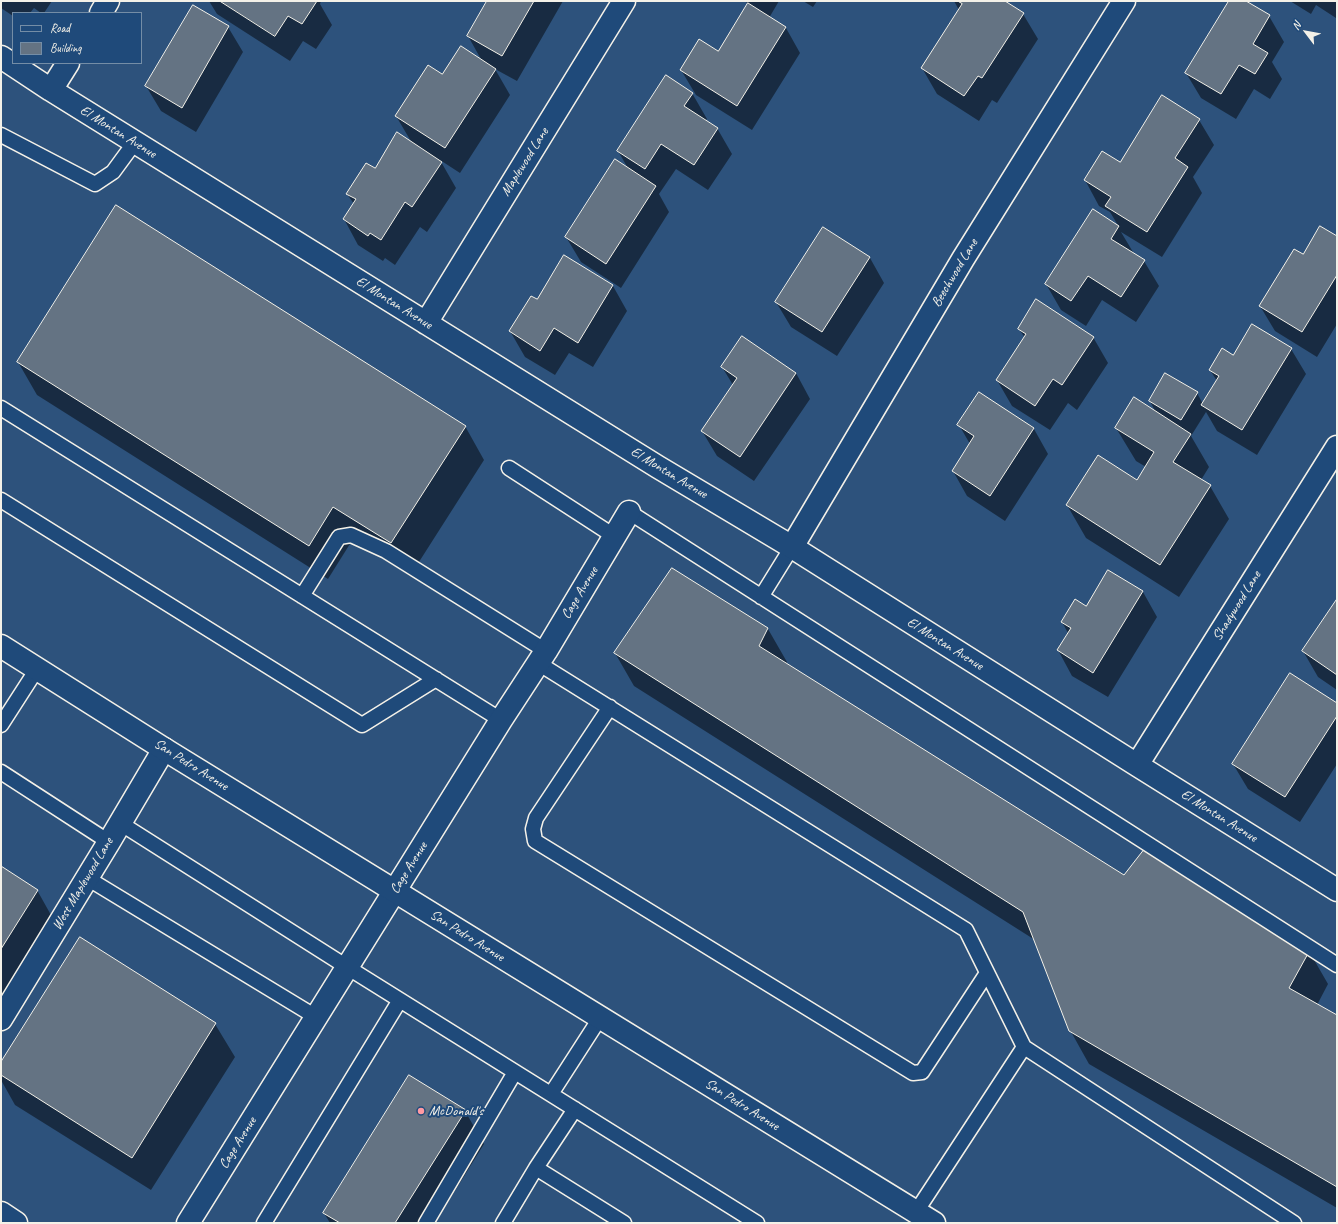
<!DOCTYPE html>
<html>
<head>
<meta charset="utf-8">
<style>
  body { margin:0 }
  #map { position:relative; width:1338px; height:1224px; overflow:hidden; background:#2d527c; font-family:Caveat,sans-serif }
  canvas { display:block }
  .frame { position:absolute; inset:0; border:2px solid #f4f1e8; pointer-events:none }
  .legend { position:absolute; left:12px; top:12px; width:130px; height:52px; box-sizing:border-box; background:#1f4a7a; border:1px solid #748da6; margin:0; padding:5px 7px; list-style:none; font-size:12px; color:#f4f1e8 }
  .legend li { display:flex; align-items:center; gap:8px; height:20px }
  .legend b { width:20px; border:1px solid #748da6 }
  .north { position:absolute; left:1286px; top:12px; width:40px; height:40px; -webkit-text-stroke:3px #1f4a7a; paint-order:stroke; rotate:302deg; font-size:11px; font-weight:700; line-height:16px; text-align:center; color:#f4f1e8 }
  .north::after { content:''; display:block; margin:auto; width:14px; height:18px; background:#f4f1e8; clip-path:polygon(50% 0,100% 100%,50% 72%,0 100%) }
</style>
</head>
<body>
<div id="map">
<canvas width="1338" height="1224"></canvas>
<div class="frame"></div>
<ul class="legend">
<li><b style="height:5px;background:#1f4a7a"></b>Road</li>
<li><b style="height:11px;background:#647383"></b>Building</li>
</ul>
<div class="north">N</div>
</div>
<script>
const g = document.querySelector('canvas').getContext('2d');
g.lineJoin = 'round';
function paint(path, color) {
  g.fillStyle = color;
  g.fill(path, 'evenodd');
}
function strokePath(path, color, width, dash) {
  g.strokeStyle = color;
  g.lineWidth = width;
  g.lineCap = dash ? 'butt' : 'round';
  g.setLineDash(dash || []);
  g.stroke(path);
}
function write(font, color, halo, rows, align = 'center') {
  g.font = font + ' Caveat,sans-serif';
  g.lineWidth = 4;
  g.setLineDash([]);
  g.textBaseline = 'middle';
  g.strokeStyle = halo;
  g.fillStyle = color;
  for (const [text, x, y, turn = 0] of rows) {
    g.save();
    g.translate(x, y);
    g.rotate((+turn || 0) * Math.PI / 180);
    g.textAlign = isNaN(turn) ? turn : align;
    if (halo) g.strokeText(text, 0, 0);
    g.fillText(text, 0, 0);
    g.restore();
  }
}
const shadow = new Path2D(`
  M1 1H52L44 13H41L34 8 30 13H13V16L1 8Z
  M209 1H321L320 4 332 25 316 49 303 41 290 61 217 14Z
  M488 1H563L517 81 495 69 510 95 460 173 440 160 456 188 427 232 420 227 395 265 385 258 383 261 358 245 344 219 354 204 347 194 375 169 412 143 396 116 443 76 482 61 468 36Z
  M744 1H779L769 18 786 28 800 53 752 130 696 95 681 70 718 53 749 4Z
  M803 1H817L813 7Z
  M954 1H1003L1023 14 1038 39 997 103 992 100 979 121 937 94 922 68 959 10Z
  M1230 1H1244L1269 16 1284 42 1272 62 1282 79 1270 99 1254 89 1236 119 1201 98 1186 73Z
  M1290 1H1337V17L1336 18 1316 5 1311 14Z
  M193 6 228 27 243 52 196 132 161 111 146 86Z
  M692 93 707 119 705 121 717 128 732 154 708 190 676 169 659 194 669 212 621 288 581 262 566 237 629 170 618 151Z
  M1199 120 1214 145 1193 177 1202 193 1162 257 1121 232 1133 252 1132 254 1144 261 1159 286 1136 322 1102 300 1086 326 1061 310 1046 284 1093 211 1119 227 1110 212 1099 206 1085 180 1120 163Z
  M823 228 870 258 884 283 837 356 791 327 776 302Z
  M1337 238V324L1317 357 1275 331 1260 306Z
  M564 256 613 286 627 311 593 367 569 353 555 375 525 357 510 331 537 300Z
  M1019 329 1093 337 1108 363 1077 410 1068 403 1050 430 1012 406 997 380 1025 338Z
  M1291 349 1306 374 1257 455 1217 431 1206 412 1191 436 1209 467 1201 480 1210 486 1229 519 1179 597 1086 538 1067 505 1137 481 1146 467 1136 461 1116 428 1156 413 1150 401 1197 393 1203 404 1217 381 1210 370 1233 356Z
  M18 362 465 426 484 460 410 576 353 539 328 579 37 395Z
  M722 367 796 373 810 399 754 481 717 456 702 431 733 385Z
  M979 393 1034 429 1048 454 1005 521 967 496 953 471 970 444 959 425Z
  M672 569 768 629 787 662 786 664 1124 876 1309 951 1328 984 1317 1005 1337 1016V1208L1089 1064 1070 1030 1035 940 634 686 615 653Z
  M1108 571 1143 592 1157 617 1108 697 1072 676 1058 650 1068 633 1062 622 1087 607Z
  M1337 601V690L1318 677 1303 651Z
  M1337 704V764L1300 822 1248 789 1233 764Z
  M1 868 37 890 56 924 1 1012Z
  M80 939 215 1024 235 1057 151 1190 15 1105 1 1080V1064Z
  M465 1111 484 1144 435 1223H330L324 1213Z`);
const building = new Path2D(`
  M220 1H317L302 24 288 16 275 36Z
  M487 1H534L502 56 467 36Z
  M958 1H1005L1024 13 982 78 978 76 964 96 921 68 962 4Z
  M1229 1H1246L1270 15 1253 44 1268 53 1255 74 1239 65 1221 94 1185 73Z
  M748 3 786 27 737 106 680 70 699 39 718 51Z
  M193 5 229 26 182 108 145 86Z
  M461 46 496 69 445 148 395 116 428 65 442 74Z
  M666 75 693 93 684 106 718 128 694 165 661 144 645 169 617 151Z
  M1162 95 1200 119 1175 158 1188 167 1147 232 1105 206 1111 197 1084 180 1102 151 1120 162Z
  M397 132 442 162 412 207 405 202 381 240 370 233 368 236 343 219 356 199 346 194 366 163 375 168Z
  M615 159 656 186 606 264 565 237Z
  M116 205 466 426 391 543 333 507 309 546 17 362Z
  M1093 209 1119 226 1111 239 1145 260 1121 297 1088 276 1071 301 1045 284Z
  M1320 226 1337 236V275L1302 332 1259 306 1294 249 1303 254Z
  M823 227 870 257 822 332 775 302Z
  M564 255 613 285 578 343 554 328 540 351 509 331 531 296 537 299Z
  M1036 299 1094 337 1062 385 1053 379 1035 406 996 380 1026 334 1018 329Z
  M1252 324 1292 348 1242 430 1201 405 1219 376 1209 370 1222 348 1233 355Z
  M742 336 796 373 740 457 701 431 737 378 721 367Z
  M1165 373 1198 392 1181 420 1149 401Z
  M979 392 1034 428 990 496 952 471 974 436 957 425Z
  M1134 397 1191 434 1173 462 1211 485 1160 565 1066 505 1098 455 1137 480 1154 452 1115 428Z
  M672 568 768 628 759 646 1124 875 1145 848 1310 950 1289 988 1337 1015V1187L1069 1031 1023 912 614 653Z
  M1108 570 1143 591 1093 673 1057 650 1071 628 1061 622 1075 599 1086 606Z
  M1337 599V675L1302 651Z
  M1290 673 1337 703V716L1285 797 1232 764Z
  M1 866 38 890 1 949Z
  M80 937 216 1023 132 1158 1 1075V1062Z
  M409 1075 466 1110 395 1223H340L323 1213Z`);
const lane = new Path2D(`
  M1 135 95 184 113 172 135 142
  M1 408 501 720
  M509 468 614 536
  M1 500 362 725 436 679
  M629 512 1337 965
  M302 596 339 537 351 535 386 551 546 651
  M761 597 792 547
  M538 663 966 930 1024 1047 1294 1223
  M610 707 536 818 533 829 535 841 913 1073 922 1072 987 973
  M1 725 37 669
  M1 772 109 842
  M120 823 347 967 757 1223
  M87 878 316 1017
  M551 1094 600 1018
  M536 1168 575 1109
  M916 1212 1024 1047
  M264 1223 400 1000
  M426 1223 515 1072
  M503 1223 536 1168 624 1223`);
const street = new Path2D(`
  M101 13 108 1
  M1 57 51 90 658 467 792 547 1137 765 1337 890
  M51 90 68 63
  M426 323 624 1
  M792 547 963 259 1124 1
  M1137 765 1337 447
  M1 1019 109 842 164 749
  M1 1213 16 1223
  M188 1223 501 720 546 651 629 512`);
const primary = new Path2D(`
  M1 646 164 749 934 1223`);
const markers = [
  [421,1111,4,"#ff9aa2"]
];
const streetNames = [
  ["El Montan Avenue",118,132,32],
  ["Maplewood Lane",525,162,-58],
  ["Beechwood Lane",955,273,-59],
  ["El Montan Avenue",394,303,32],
  ["El Montan Avenue",669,473,31],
  ["Cage Avenue",580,593,-59],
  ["Shadywood Lane",1237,606,-58],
  ["El Montan Avenue",945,644,32],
  ["San Pedro Avenue",191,765,32],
  ["El Montan Avenue",1219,816,32],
  ["Cage Avenue",409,868,-58],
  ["West Maplewood Lane",83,884,-59],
  ["San Pedro Avenue",467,936,32],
  ["San Pedro Avenue",742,1105,32],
  ["Cage Avenue",238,1143,-58]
];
const poiNames = [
  ["McDonald's",429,1111]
];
paint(shadow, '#0007');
paint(building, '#647383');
strokePath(building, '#f4f1e8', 1);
strokePath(lane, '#f4f1e8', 17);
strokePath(street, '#f4f1e8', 25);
strokePath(primary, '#f4f1e8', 25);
strokePath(lane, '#1f4a7a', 14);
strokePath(street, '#1f4a7a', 22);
strokePath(primary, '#1f4a7a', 22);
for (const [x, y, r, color] of markers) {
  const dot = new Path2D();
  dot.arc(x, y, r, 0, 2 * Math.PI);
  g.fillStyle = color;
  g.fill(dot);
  strokePath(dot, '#1f4a7a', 1.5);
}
write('14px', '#f4f1e8', '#1f4a7a', streetNames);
write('14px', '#f4f1e8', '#1f4a7a', poiNames, 'left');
</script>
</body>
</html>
